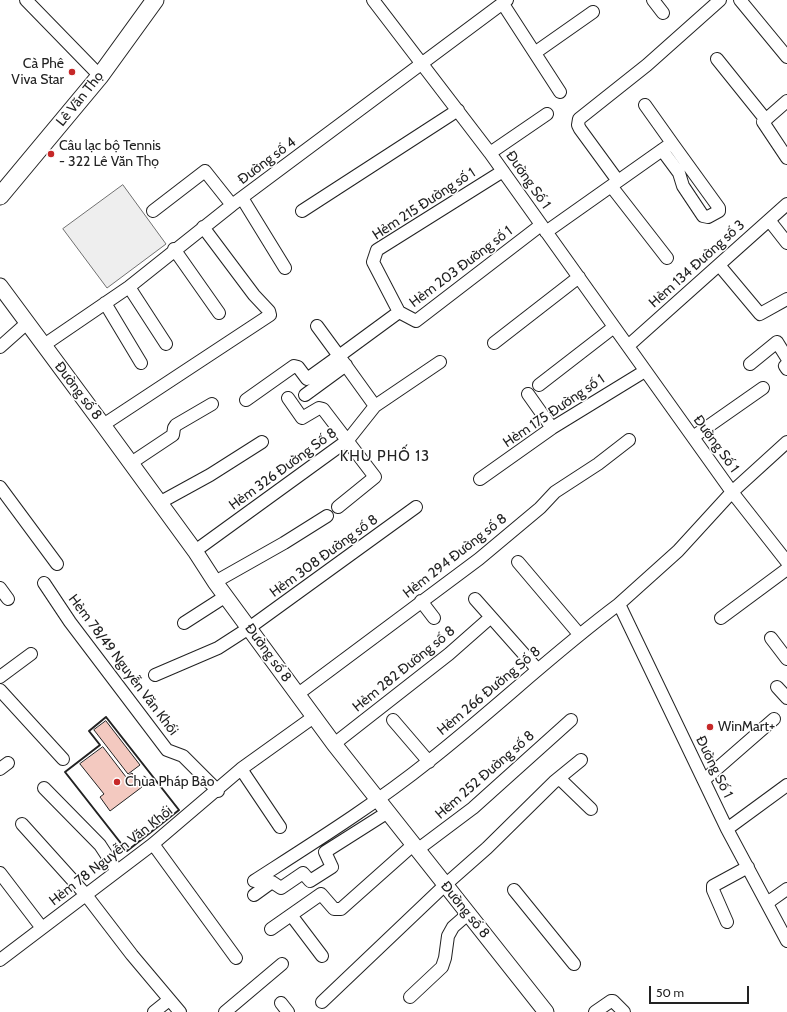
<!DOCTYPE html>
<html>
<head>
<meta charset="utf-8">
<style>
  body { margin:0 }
  #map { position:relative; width:787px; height:1012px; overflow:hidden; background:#fff; font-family:Cabin,sans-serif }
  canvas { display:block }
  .scale { position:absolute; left:649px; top:986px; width:100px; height:18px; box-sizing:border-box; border:2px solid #222; border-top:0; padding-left:5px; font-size:12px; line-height:14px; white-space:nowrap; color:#222; -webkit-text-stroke:3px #fff; paint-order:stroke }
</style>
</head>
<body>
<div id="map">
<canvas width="787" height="1012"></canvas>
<div class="scale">50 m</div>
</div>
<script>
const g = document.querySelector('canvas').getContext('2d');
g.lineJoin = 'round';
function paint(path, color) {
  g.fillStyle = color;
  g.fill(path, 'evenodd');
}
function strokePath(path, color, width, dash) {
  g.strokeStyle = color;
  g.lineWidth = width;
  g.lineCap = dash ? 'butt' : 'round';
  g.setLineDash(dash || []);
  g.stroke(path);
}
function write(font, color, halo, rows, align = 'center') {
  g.font = font + ' Cabin,sans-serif';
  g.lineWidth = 3;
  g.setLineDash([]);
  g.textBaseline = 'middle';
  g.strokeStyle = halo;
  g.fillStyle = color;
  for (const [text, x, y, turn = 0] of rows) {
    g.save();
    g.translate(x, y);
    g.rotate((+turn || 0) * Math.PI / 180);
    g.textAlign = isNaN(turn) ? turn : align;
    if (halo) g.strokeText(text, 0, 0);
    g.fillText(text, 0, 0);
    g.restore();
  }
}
const green = new Path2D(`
  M123 185 166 244 107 288 63 229Z`);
const building = new Path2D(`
  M106 721 140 765 128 774 94 730Z
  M103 747 126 777 132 773 142 787 110 811 100 797 104 794 80 764Z`);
const minor = new Path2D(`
  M26 0 100 76
  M373 0 490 153 732 492 678 551 619 604 727 829 787 941
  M653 0 663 13
  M740 0 787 57
  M503 4 560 92
  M536 52 593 12
  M717 59 766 120
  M787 101 763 122 787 158
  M662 150 679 173 683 186 703 216 708 217 719 211V208L672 143
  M490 153 547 114
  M618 181 580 129 578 125 579 119 647 65 720 0
  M611 186 667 258
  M242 198 285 268
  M153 211 205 171 232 205
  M302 211 458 110
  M769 220 787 243
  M546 232 672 143 645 105
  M174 249 219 313
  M719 265 760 314 787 299
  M129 287 166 344
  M105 303 141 363
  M399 312 373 262 377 250 503 171
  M317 326 339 356 399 312 416 321 541 225
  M494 343 579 277
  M44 345 129 287 232 205 507 0
  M628 346 787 204
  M0 347 27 323
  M750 364 777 342 787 358
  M787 364 785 366 787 369
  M539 385 614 327
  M528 394 552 428
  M305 395 346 365
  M288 398 302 418 319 408 323 409 375 477 338 507
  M246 400 294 366 298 367 307 379 339 356 375 406
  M103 425 270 315 269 311 254 295 203 227
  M693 437 763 388
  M787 442 732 492 787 562
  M131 463 173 435 174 428 176 425 212 404
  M480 479 552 428 645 371
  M0 487 57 564
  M159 503 210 475 262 442
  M195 551 348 440 375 406 440 362
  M518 562 579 634
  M215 582 284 543 327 516
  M44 583 70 622 167 750 183 756 218 791
  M0 588 8 599
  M475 599 537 669
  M421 601 434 618
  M721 618 787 569
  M184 623 226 596
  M771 638 787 659
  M155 675 218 648 249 628 416 507
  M0 677 31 654
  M777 687 787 698
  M0 690 63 759
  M298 694 479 559 540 508 555 492 598 464 629 440
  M393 720 429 762
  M334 744 449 654 491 617
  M0 769 8 763
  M241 769 280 827
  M559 778 591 809
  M704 780 774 719
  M44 788 100 845 117 871
  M22 824 86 895 132 955 180 1012
  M727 829 787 785
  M153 844 236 958
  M417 850 473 808 571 720
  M0 873 42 928
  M254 881C313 843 374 805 429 761 494 710 553 653 619 604
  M514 890 574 964
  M254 895 272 882 281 888 303 873 310 881 332 867 325 852 388 812
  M767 903 787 889
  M291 915 322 956
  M727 922 713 890V886L748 867
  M271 929 321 894 334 909H341L413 845
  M0 960 153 844 241 769 315 716
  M410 997 442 967 445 958 448 936 453 927 469 913
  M322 1002 445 885 487 848 554 782 581 760
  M281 1003 288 1012
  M154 1012 169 1000
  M225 1012 282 964
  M595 1012 611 1001H613L624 1012`);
const tertiary = new Path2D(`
  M0 286 103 425 195 551 215 582 334 744 546 1012`);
const secondary = new Path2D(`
  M0 196 100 76 155 0`);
const wall = new Path2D(`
  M106 717 179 810 127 851 65 772 100 745 89 731Z`);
const markers = [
  [72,72,4,"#c62828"],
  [51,154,4,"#c62828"],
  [710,727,4,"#c62828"],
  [117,782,4,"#c62828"]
];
const poiNames = [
  ["Cà Phê",64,64,"right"],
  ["Viva Star",64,80,"right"],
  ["Câu lạc bộ Tennis",59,146],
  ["- 322 Lê Văn Thọ",59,162],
  ["WinMart+",718,727],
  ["Chùa Pháp Bảo",125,782]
];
const streetNames = [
  ["Lê Văn Thọ",80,99,-51],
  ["Đường số 4",267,161,-37],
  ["Đường Số 1",528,180,55],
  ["Hẻm 215 Đường số 1",424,204,-33],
  ["Hẻm 134 Đường số 3",697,264,-42],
  ["Hẻm 203 Đường số 1",461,267,-37],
  ["Đường số 8",78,391,53],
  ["Hẻm 175 Đường số 1",554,411,-34],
  ["Đường Số 1",716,444,54],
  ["Hẻm 326 Đường Số 8",283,469,-36],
  ["Hẻm 308 Đường số 8",324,556,-36],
  ["Hẻm 294 Đường số 8",455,556,-38],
  ["Đường số 8",268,653,54],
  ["Hẻm 78/49 Nguyễn Văn Khối",123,665,53],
  ["Hẻm 282 Đường số 8",404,669,-39],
  ["Hẻm 266 Đường Số 8",489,691,-40],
  ["Đường Số 1",714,767,64],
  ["Hẻm 252 Đường số 8",485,775,-41],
  ["Hẻm 78 Nguyễn Văn Khối",111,856,-38],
  ["Đường số 8",465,910,51]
];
const neighbourhoodNames = [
  ["KHU PHỐ 13",385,457]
];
paint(green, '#eee');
strokePath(green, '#6f6f6f', 1);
paint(building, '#f3c9c0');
strokePath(building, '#222', 1);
strokePath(minor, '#222', 14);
strokePath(tertiary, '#222', 17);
strokePath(secondary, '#222', 19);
strokePath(minor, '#fff', 12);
strokePath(tertiary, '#fff', 15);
strokePath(secondary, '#fff', 17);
strokePath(wall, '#222', 2);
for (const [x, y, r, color] of markers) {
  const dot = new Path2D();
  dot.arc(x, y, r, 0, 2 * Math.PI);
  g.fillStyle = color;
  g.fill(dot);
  strokePath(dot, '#fff', 1.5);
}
write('14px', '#222', '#fff', poiNames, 'left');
write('14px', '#222', '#fff', streetNames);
g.letterSpacing = '1px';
write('15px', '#222', '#fff', neighbourhoodNames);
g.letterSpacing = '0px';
</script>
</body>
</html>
